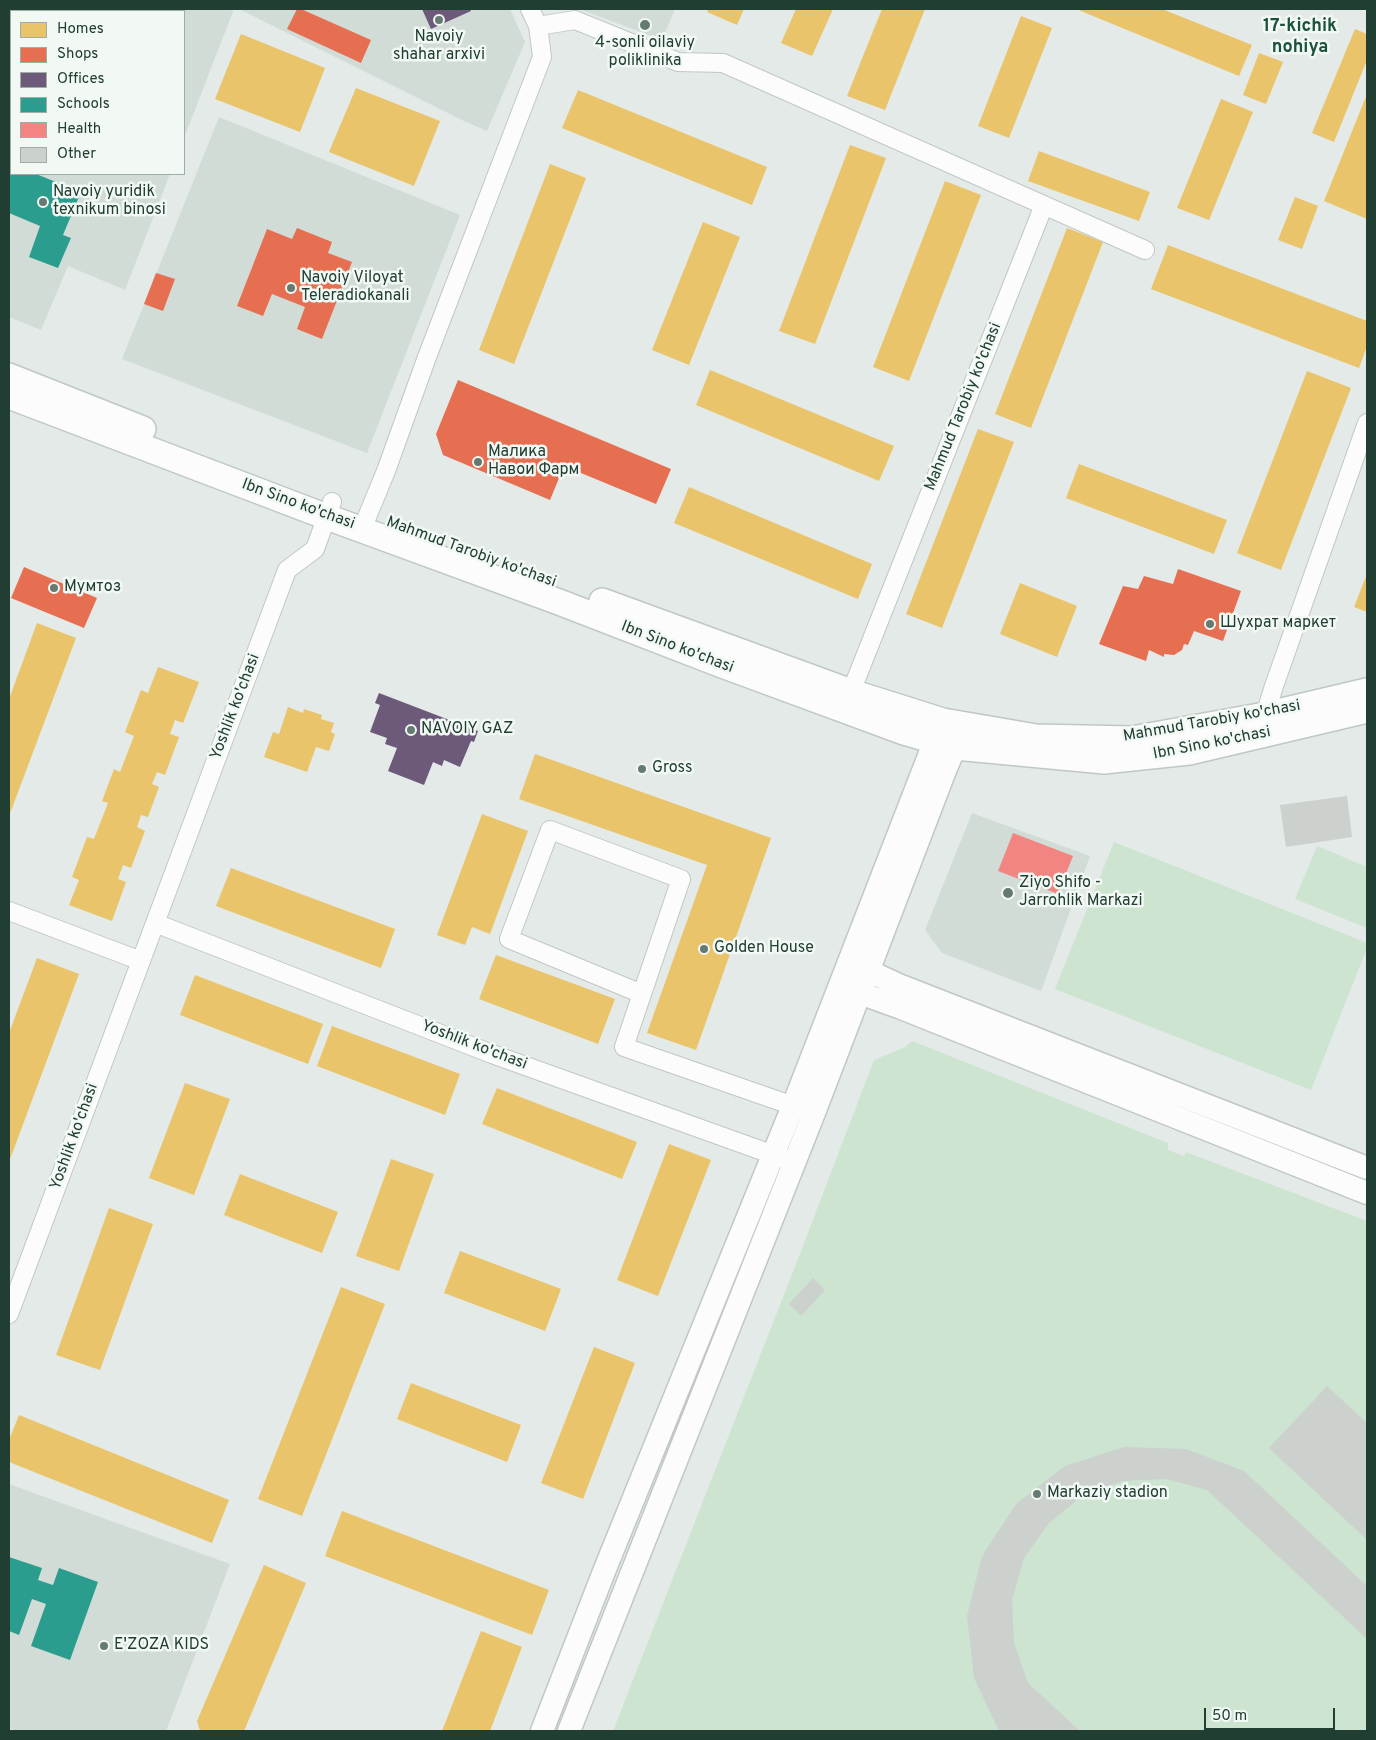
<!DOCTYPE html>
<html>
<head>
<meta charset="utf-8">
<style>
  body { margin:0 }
  #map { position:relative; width:1376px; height:1740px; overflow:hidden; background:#e4eae7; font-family:Overpass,sans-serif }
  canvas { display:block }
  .frame { position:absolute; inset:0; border:10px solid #213e32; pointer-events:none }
  .legend { position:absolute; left:10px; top:10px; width:175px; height:165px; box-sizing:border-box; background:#f2f9f4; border:1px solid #9eaea6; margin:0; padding:6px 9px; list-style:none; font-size:15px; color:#213e32 }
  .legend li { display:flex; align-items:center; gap:10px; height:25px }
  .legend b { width:25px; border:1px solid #9eaea6 }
  .scale { position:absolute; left:1204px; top:1708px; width:131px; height:22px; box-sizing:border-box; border:2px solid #213e32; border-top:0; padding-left:6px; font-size:15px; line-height:18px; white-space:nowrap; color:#213e32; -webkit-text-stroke:4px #f2f9f4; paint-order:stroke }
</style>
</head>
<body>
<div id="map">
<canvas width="1376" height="1740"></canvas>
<div class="frame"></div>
<ul class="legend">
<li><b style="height:14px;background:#e9c46a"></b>Homes</li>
<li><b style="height:14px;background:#e76f51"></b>Shops</li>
<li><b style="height:14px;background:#6d597a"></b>Offices</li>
<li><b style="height:14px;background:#2a9d8f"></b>Schools</li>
<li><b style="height:14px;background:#f28482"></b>Health</li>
<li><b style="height:14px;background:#ccd1ce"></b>Other</li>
</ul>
<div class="scale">50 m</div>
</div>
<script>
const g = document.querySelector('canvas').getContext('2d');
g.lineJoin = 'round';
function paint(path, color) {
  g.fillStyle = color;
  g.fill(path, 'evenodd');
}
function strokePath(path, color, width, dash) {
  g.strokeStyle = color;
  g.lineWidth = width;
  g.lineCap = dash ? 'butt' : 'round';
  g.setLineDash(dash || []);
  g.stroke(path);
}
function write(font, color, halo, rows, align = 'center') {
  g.font = font + ' Overpass,sans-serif';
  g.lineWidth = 5;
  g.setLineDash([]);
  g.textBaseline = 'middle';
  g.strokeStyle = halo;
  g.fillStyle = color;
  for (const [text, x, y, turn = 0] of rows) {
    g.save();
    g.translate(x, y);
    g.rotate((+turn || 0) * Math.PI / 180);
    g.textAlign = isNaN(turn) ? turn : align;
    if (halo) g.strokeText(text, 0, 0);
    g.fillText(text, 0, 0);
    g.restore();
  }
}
const built = new Path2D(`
  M9 9H234L184 138V11H11V174H170L125 290 68 266 41 330 9 317Z
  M239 9H510L525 42 487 131 466 122Z
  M579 9H675L662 40Z
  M219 117 460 215 367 453 122 359Z
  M972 813 1090 856 1041 991 942 953 925 930Z
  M9 1484 230 1564 166 1731H17L9 1728Z`);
const green = new Path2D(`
  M1114 842 1367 943V948L1311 1090 1055 989Z
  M1317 846 1367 867V928L1295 899Z
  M912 1041 1168 1143V1150L1184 1156 1186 1152 1367 1221V1731H613L798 1259 874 1060 905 1047Z`);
const homes = new Path2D(`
  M708 9H744L737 25 707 12Z
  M796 9H833L812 56 781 43Z
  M882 9H925L885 110 847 96Z
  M1076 9H1162L1252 45 1239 76Z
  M1021 16 1052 28 1009 138 978 126Z
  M1355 29 1367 34V60L1334 142 1312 133Z
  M241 34 325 68 300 132 215 99Z
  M1259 53 1283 62 1266 104 1243 95Z
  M356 88 440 121 414 186 329 152Z
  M578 90 767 167 752 205 562 128Z
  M1367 94V219L1324 201Z
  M1221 99 1253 112 1209 220 1177 208Z
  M850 145 886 158 815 344 779 331Z
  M1039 151 1150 192 1139 221 1028 181Z
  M550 164 586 178 514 364 479 350Z
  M945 181 981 195 909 381 873 367Z
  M1295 197 1318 206 1302 249 1278 240Z
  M703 222 740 237 689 365 652 350Z
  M1067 228 1103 242 1031 428 995 414Z
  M1168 245 1367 321V346L1359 368 1151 289Z
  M710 370 894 446 879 481 696 405Z
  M1307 371 1351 388 1281 570 1237 553Z
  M978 429 1014 442 942 628 906 614Z
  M1079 464 1227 520 1214 554 1066 498Z
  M689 487 872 564 858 599 674 523Z
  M1367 574V612L1354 607Z
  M1020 583 1077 606 1057 657 1000 634Z
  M37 623 76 638 9 816V699Z
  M158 667 199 682 183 723 175 720 170 734 179 737 165 775 157 772 152 784 159 787 148 817 141 815 137 827 145 831 131 868 123 865 118 879 126 882 112 921 69 905 79 880 72 877 87 837 94 839 108 803 102 801 114 769 120 772 134 736 125 732 141 690 148 693Z
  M288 707 303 713 304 709 322 715 321 719 334 723 331 732 335 734 329 751 316 747 307 772 264 757 273 732 279 734Z
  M535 754 771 838 696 1050 647 1033 707 865 519 799Z
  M482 814 528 831 490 934 472 927 465 945 437 935Z
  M231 868 395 929 381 968 216 906Z
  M496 955 615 999 598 1044 479 999Z
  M37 958 79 974 9 1162V1033Z
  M195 975 323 1024 308 1064 180 1015Z
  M332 1026 460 1074 445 1115 317 1066Z
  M185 1083 230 1099 194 1195 149 1178Z
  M497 1088 637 1142 622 1179 482 1124Z
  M669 1144 711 1160 658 1296 617 1280Z
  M391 1159 434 1174 399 1271 356 1256Z
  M240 1174 338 1212 322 1253 224 1215Z
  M109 1208 153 1224 100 1370 56 1355Z
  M460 1251 561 1289 545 1331 444 1293Z
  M341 1287 385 1304 302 1516 258 1499Z
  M594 1347 635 1363 583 1499 541 1483Z
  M411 1383 521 1425 507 1462 397 1419Z
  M19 1415 229 1500 212 1543 9 1462V1440Z
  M342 1511 549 1590 532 1635 325 1556Z
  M264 1565 306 1583 244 1731H200L197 1721Z
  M481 1631 522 1647 490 1731H442Z`);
const shops = new Path2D(`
  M297 9H301L371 40 361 63 287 29Z
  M297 228 332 242 328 253 352 262 322 339 297 329 305 307 272 294 263 316 237 306 267 229 292 239Z
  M156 273 175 279 163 311 144 304Z
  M458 380 671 469 656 504 564 466 550 500 443 455 436 434Z
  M24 567 97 598 84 628 11 598Z
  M1178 569 1241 591 1223 641 1194 631 1188 645 1184 644 1182 650 1174 655 1164 654V657L1149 650 1146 661 1099 644 1123 586 1138 589 1144 576 1173 584Z`);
const offices = new Path2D(`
  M422 9H470L471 11 431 29Z
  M379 693 478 731 474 742 471 741 460 767 444 760 442 766 433 762 424 785 388 771 397 748 385 744 387 738 370 732 380 705 375 703Z`);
const schools = new Path2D(`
  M9 22 11 23V83L9 82Z
  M11 130V174H36L81 192 63 235 71 238 58 268 29 257 40 226 9 213V136Z
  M9 1557 42 1568 38 1580 53 1585 59 1568 98 1582 70 1660 31 1646 46 1604 32 1599 19 1635 9 1631Z`);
const health = new Path2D(`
  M1013 833 1073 856 1058 894 998 871Z`);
const building = new Path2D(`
  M1347 796 1352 837 1286 847 1280 805Z
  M813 1278 825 1290 801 1316 789 1304Z
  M1327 1386 1367 1423V1540L1269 1448Z
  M1124 1447 1186 1449 1244 1471 1367 1586V1639L1207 1490 1166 1479 1123 1481 1082 1496 1049 1523 1024 1558 1012 1600 1014 1643 1028 1683 1080 1731H999L974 1678 967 1616 982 1556 1016 1504 1065 1466Z`);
const minor = new Path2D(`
  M538 26 575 20 678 62 723 63 1145 250
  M362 529 386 471 427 357 542 57 538 26 530 9
  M847 702 1044 205
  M1267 723 1265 715 1274 686 1367 423
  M9 911 141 961
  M155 923 492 1054 785 1159
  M642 994 509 939 550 830 681 879 624 1047 805 1110
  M9 1314 287 570 315 549 332 502`);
const tertiary = new Path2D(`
  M857 966 901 986 1367 1168
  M846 988 901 1008 1367 1193
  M542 1731 605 1569 793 1106 941 725
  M569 1731 814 1113 944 773 961 732`);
const secondary = new Path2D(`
  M9 376 143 429
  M9 396 327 517 559 602 722 665 904 732 955 747 1104 761 1189 752 1367 710
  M602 601 851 692 943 721 1036 737 1132 739 1265 715 1367 691`);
const markers = [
  [439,20,5,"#657a71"],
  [645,25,6,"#657a71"],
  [43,202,5,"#657a71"],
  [291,288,5,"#657a71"],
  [478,462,5,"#657a71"],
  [54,588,5,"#657a71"],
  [1210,624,5,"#657a71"],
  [411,730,5,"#657a71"],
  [642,769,5,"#657a71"],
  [1008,893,6,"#657a71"],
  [704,949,5,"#657a71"],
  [1037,1494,5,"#657a71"],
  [104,1646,5,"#657a71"]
];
const poiNames = [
  ["Navoiy",439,38,"center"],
  ["shahar arxivi",439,56,"center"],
  ["4-sonli oilaviy",645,44,"center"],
  ["poliklinika",645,62,"center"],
  ["Navoiy yuridik",53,193],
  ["texnikum binosi",53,211],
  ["Navoiy Viloyat",301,279],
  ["Teleradiokanali",301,297],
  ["Малика",488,453],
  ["Навои Фарм",488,471],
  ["Мумтоз",64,588],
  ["Шухрат маркет",1220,624],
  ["NAVOIY GAZ",421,730],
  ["Gross",652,769],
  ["Ziyo Shifo -",1019,884],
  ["Jarrohlik Markazi",1019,902],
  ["Golden House",714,949],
  ["Markaziy stadion",1047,1494],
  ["E'ZOZA KIDS",114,1646]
];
const streetNames = [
  ["Mahmud Tarobiy ko'chasi",964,407,-68],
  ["Ibn Sino ko'chasi",298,505,20],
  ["Mahmud Tarobiy ko'chasi",471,553,20],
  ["Ibn Sino ko'chasi",677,648,21],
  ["Yoshlik ko'chasi",236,707,-69],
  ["Mahmud Tarobiy ko'chasi",1212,722,-10],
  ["Ibn Sino ko'chasi",1212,744,-11],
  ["Yoshlik ko'chasi",474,1046,21],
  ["Yoshlik ko'chasi",75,1137,-70]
];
const neighbourhoodNames = [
  ["17-kichik",1300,27],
  ["nohiya",1300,48]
];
paint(built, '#d1dcd6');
paint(green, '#cce4d0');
paint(homes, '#e9c46a');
paint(shops, '#e76f51');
paint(offices, '#6d597a');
paint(schools, '#2a9d8f');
paint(health, '#f28482');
paint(building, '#ccd1ce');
strokePath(minor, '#c1c7c4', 20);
strokePath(tertiary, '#c1c7c4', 25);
strokePath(secondary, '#bfc8c4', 28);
strokePath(minor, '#fbfcfb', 18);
strokePath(tertiary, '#fbfcfb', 22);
strokePath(secondary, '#fbfcfb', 25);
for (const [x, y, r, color] of markers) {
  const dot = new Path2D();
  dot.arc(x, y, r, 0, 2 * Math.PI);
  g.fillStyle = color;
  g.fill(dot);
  strokePath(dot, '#f2f9f4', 2);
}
write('16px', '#213e32', '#f2f9f4', poiNames, 'left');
write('16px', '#213e32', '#f2f9f4', streetNames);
write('bold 18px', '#1b523c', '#f2f9f4', neighbourhoodNames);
</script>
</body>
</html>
